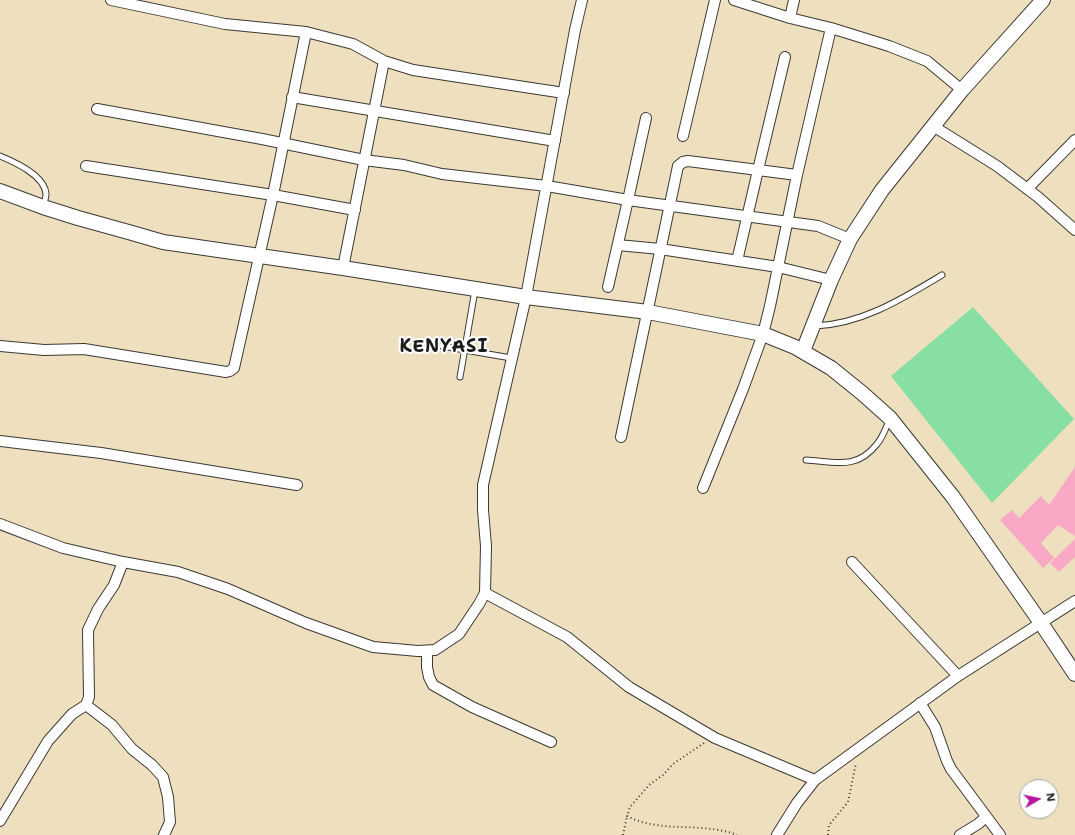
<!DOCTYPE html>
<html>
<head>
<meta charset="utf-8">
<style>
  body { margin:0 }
  #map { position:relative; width:1075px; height:835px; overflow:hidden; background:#eee0be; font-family:"Shantell Sans",sans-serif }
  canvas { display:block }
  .north { position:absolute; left:1019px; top:779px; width:40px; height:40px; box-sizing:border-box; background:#fff; border:1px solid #a4a4a4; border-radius:50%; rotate:81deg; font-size:11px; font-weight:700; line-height:16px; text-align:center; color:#1c1c1c }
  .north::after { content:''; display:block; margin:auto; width:14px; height:18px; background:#b5179e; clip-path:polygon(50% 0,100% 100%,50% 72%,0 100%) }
</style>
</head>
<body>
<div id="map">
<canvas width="1075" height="835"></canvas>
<div class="north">N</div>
</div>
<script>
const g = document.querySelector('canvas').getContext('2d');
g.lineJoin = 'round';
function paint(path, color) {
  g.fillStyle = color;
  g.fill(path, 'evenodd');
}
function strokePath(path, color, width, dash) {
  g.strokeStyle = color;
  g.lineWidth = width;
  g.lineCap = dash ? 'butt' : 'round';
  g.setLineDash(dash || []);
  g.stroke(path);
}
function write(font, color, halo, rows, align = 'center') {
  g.font = font + ' "Shantell Sans",sans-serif';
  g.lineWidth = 4;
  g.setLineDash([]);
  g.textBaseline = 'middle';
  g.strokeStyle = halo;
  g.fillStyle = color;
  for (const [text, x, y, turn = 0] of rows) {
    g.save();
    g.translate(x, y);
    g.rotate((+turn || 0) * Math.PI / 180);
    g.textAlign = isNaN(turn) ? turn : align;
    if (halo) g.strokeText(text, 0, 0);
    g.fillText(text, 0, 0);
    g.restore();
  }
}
const green = new Path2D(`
  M973 307 1074 419 992 503 891 376Z`);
const building = new Path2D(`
  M1075 467V536L1058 525 1041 543 1054 558 1043 568 1000 520 1012 510 1019 518 1041 496 1049 505Z
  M1075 539V557L1059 572 1050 563Z`);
const path = new Path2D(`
  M704 743 673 764 663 775 649 785 630 807 627 816C661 834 701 821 737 835
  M623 835 627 816
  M828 835 829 825 848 802 856 763`);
const lane = new Path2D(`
  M0 156C15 162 45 176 46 194 46 198 44 203 43 206
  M815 326C862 324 902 299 942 275
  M442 346 511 358
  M460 377 475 290
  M806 460C835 462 857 470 877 444 883 437 886 427 890 419`);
const street = new Path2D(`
  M111 0 225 24 306 32 353 44 384 61 413 70 564 93
  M734 0 790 18 831 28 889 46 927 61 962 90
  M790 18 794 0
  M292 97 555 141
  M97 109 262 139 364 160 404 165 442 174 547 186 628 200 818 226 850 239
  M933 126 997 166 1038 197 1075 230
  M683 136 715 0
  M86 166 273 195 355 210
  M797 175 831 28
  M1027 189 1075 140
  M618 245 660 249 778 267 831 280
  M737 261 758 170 785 57
  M343 268 384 61
  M608 287 628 200 646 118
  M0 346 44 350 84 349 226 372 230 371 234 368 273 195 306 32
  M621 437 678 166 683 162 688 161 797 175 770 306 763 334 743 389 703 488
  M0 441 101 453 297 485
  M0 524 63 548 123 562 178 572 228 589 306 623 373 647 418 651 435 650 459 634 479 604 485 593 486 546 483 510V485L526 297 575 30 582 0
  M852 562 958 676
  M485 593 567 637 629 687 715 738 815 780 958 676 1075 601
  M427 651V667L429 677 433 685 472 707 551 742
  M920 703 935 727 947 761 951 769 1000 835
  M86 705 112 725 132 749 152 765 163 777 168 797 170 822 164 835
  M0 821 48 741 72 714 86 705 89 697 88 630 98 609 114 585 123 562
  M777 835 797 803 815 780
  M960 835 978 824 986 817`);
const secondary = new Path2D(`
  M0 191 43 207 78 218 132 233 163 242 343 268 526 297 648 312 763 334 795 347 831 368 862 393 890 418 953 497 1041 623 1075 674
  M803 351 831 280 850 239 882 190 962 90 1043 0`);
const districtNames = [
  ["KENYASI",444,347]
];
paint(green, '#88dfa3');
paint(building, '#f9a8c6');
strokePath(lane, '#3c3934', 7);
strokePath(street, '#3c3934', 12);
strokePath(secondary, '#3c3934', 16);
strokePath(path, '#3c3934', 2, [1, 3]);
strokePath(lane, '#fff', 5);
strokePath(street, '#fff', 10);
strokePath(secondary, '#fff', 14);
g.letterSpacing = '1px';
write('bold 18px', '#1c1c1c', '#fff', districtNames);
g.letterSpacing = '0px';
</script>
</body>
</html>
